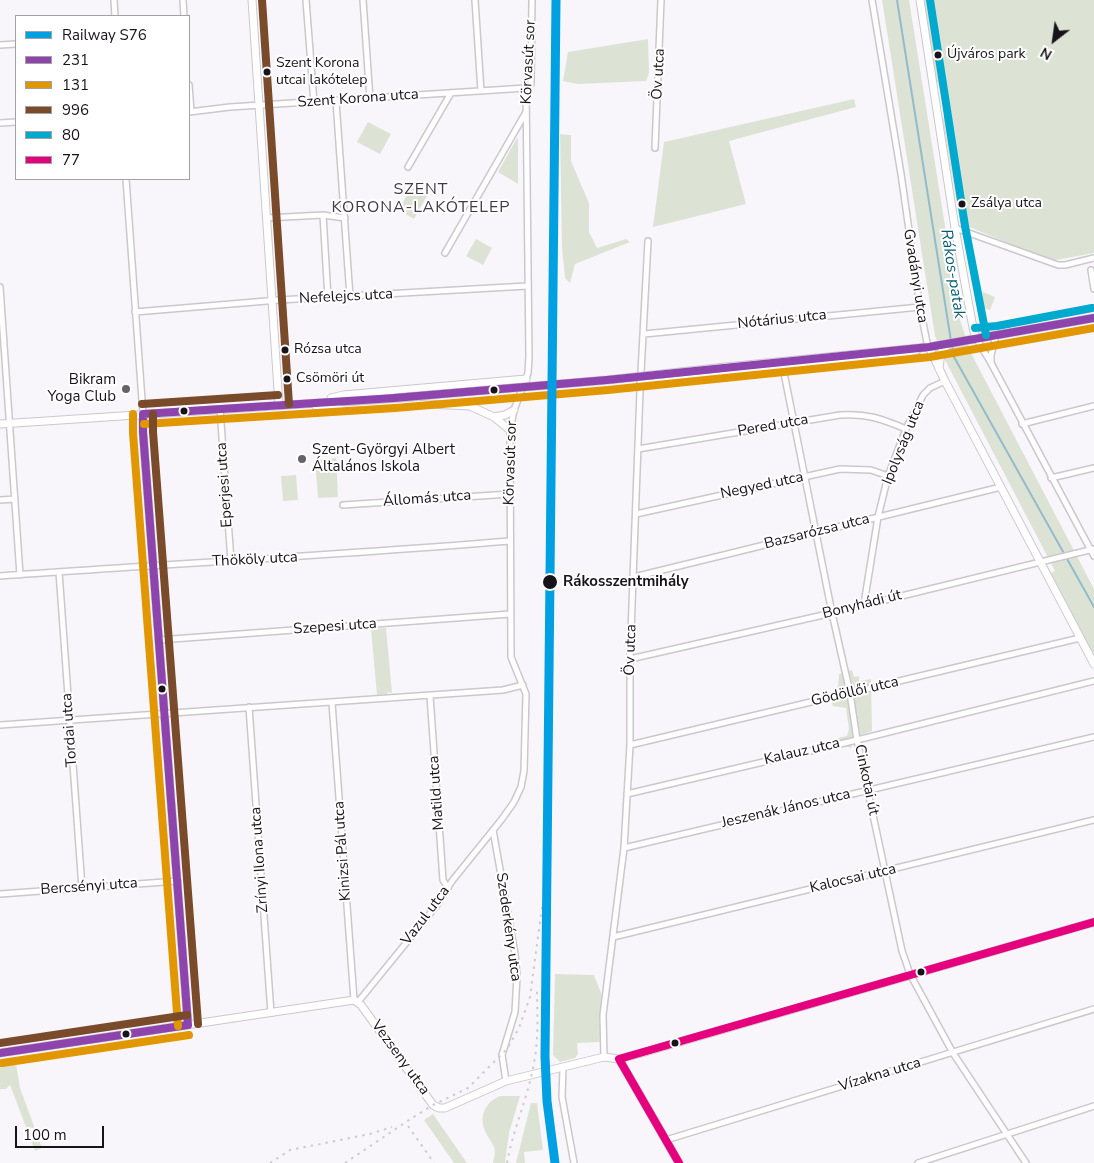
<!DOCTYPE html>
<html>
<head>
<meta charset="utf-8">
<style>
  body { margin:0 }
  #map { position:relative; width:1094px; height:1163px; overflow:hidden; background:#f9f6fb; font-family:"Nunito Sans",sans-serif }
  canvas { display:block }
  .legend { position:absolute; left:15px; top:15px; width:175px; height:165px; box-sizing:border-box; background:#fff; border:1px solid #a2a1a3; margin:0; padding:6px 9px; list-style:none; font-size:15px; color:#171319 }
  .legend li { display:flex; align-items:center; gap:10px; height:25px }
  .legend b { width:25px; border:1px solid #a2a1a3 }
  .north { position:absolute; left:1029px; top:15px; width:50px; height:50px; -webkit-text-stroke:4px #fff; paint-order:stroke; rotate:210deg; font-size:14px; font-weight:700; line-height:20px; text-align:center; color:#171319 }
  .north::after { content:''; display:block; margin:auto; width:18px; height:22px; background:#171319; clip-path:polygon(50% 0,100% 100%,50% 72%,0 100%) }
  .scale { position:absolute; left:15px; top:1126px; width:89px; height:22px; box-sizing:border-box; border:2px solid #171319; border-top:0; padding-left:6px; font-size:15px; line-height:18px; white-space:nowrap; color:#171319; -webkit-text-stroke:4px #fff; paint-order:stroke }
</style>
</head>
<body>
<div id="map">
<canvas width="1094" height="1163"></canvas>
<ul class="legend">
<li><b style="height:6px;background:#00a0e3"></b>Railway S76</li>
<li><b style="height:6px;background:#8e44ad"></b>231</li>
<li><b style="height:6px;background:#e19702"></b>131</li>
<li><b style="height:6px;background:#7a4b2a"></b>996</li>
<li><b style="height:6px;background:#00a9ce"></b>80</li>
<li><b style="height:6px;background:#e5007d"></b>77</li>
</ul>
<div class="north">N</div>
<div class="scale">100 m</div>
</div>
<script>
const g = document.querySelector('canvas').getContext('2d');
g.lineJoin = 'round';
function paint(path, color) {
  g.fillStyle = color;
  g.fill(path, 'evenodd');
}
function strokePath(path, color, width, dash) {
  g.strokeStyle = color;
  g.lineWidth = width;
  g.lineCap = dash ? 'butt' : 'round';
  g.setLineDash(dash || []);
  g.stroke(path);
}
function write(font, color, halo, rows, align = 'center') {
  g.font = font + ' "Nunito Sans",sans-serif';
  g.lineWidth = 4;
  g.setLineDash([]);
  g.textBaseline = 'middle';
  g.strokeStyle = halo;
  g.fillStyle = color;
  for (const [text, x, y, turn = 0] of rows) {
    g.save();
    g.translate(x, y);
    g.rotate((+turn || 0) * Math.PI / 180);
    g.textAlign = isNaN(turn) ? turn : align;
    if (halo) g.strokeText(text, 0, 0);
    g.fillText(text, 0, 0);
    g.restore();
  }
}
const green = new Path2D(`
  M882 0H909L960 320 971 353 1094 589V655L1051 573 1055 571 944 358 935 336Z
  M923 0H1094V253L1051 261 960 223 943 122 945 107 941 91 935 77Z
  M648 39 649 73 646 81 578 84 563 81 568 52Z
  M854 99 856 107 729 141 746 204 653 227 664 142Z
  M368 122 391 134 380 154 357 142Z
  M560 134 571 135V161L589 203V232L597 248 626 239 630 242 575 264 570 283 565 278 562 247Z
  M517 138 518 139V184L498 172Z
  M411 187 427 196 414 219 399 210Z
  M476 239 492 248 483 265 466 256Z
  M983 292 995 297 990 310 980 307Z
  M336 458 338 497 318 498 315 460Z
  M296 475 298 500 283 501 281 476Z
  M386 628 392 693 388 692 387 694 377 695 371 629Z
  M852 670 854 677 859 676V681L871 679 872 731 854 737 851 748 843 746 838 738 847 736 849 729 846 708 833 706C830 696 829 693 838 687L839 674Z
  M555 974 594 975 601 993V1042L577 1043 578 1054 575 1058 560 1062 553 1055Z
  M16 1064 20 1088 42 1148 35 1151 10 1085 6 1089H0V1066Z
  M500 1096H520L509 1133 505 1163H493C494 1158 496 1151 494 1147 492 1142 488 1138 486 1133 478 1117 485 1102 500 1096Z
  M531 1103H537L543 1150 524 1152 525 1163H516Z
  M433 1114 467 1163H454L424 1120Z`);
const stream = new Path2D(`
  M897 0 951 341
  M952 345 954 357 1094 607`);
const street = new Path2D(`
  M114 0 115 16
  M183 0 184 16
  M306 0 314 103
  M363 0 370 99
  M475 0 481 91
  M872 0 901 174 920 307 928 348
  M0 45 16 44
  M189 85 191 111
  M336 101 350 297
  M189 112 230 107 526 88
  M0 123 16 122
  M655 148 661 0
  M408 167 451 93
  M126 179 143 414
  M323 215 328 298
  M266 218 323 215 345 218
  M955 228 1058 265H1065L1094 258
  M445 253 526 112
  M1091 270 1094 289
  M0 287 20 575
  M135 312 279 300 527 286
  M644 334 920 307
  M976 338 991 363 1094 556
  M991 362V355L996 336
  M783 368 832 613 850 693 857 740 902 951 910 974 953 1053 1026 1163
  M640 383 857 360 890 358 917 351
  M220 409 231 561
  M1022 424 1094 406
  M638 449 840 415C867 413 882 419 906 429
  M1051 478 1094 468
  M0 500 15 499
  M343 505 510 494
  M636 514 840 469 871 470 888 476
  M59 572 82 888
  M0 576C170 564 340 555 510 541
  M634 577 1001 487
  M864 604 878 517 888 476 906 429 923 395 930 388 945 381
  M159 640 510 614
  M630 659 832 613 1094 549
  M430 696 443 880 448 888
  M332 703 354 1000
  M249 707 271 1013
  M0 725 503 690 523 685
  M630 745 1080 638
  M627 794 857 740 1094 681
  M493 830 515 954 517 976 515 1012 502 1055 506 1081
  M624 848 1094 737
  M0 894 178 881
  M613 937 1094 820
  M358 1002 437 905 452 881 502 819 514 802 521 787 524 771 526 694 511 657 510 430 514 410 528 373 529 357 526 88 531 84 532 0
  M604 1057 603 1015 624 848 630 745V659L640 391 648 241
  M563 1068 562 1097 574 1163
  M666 1140 1094 1009
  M918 1163 1094 1106`);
const secondary = new Path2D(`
  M252 0 279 405
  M920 0 955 228 973 328 976 338
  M929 347 945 381 1094 664
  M726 367 929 347 1094 318
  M939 369 941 352 948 344
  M331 398 343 395 526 379
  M316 406 345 410 428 404 470 406 494 417 510 430
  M143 414V432L188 1025
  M494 417 505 415 514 410
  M0 424 394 398
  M0 1053 354 1000 361 1005 433 1105 439 1108H445L506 1081 604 1057 619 1059 645 1052 1094 922
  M619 1059 679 1163`);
const rail = new Path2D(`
  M408 1126 434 1163
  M270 1163 290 1150 370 1134 392 1127
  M345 1163 412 1118 433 1105 468 1088 507 1049 519 1028 530 997 542 907
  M507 1163C513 1129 528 1098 534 1063 539 1038 537 1012 537 987`);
const secondaryBridge = new Path2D(`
  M394 398 607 380 726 367`);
const bus1 = new Path2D(`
  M143 414 394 398 607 380 929 347 1094 318
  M143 414V432L188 1025
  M0 1053 188 1025`);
const bus2 = new Path2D(`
  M133 414V433L178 1026
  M144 424 395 408 608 390 930 357 1094 328
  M2 1063 189 1035`);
const bus3 = new Path2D(`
  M262 0 289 404
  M142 404 278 395
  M153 414V432L198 1024
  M0 1043 187 1015`);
const bus4 = new Path2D(`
  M930 0 965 226 986 335
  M975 328 997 326 1092 308`);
const bus5 = new Path2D(`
  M679 1163 619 1059 1094 922`);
const rail1 = new Path2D(`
  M555 1163 547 1101 545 1056 556 0`);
const markers = [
  [938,55,4.5,"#171319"],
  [267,72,4.5,"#171319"],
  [962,204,4.5,"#171319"],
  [285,350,4.5,"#171319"],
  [287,379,4.5,"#171319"],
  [126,389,5,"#666268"],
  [494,390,4.5,"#171319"],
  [184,411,4.5,"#171319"],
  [302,459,5,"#666268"],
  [550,582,8,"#171319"],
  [162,689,4.5,"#171319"],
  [921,972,4.5,"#171319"],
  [126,1034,4.5,"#171319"],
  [675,1043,4.5,"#171319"]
];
const busNames = [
  ["Újváros park",947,55],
  ["Szent Korona",276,64],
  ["utcai lakótelep",276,81],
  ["Zsálya utca",971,204],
  ["Rózsa utca",294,350],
  ["Csömöri út",296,379]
];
const streetNames = [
  ["Körvasút sor",529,62,-87],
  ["Öv utca",659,74,-87],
  ["Szent Korona utca",358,99,-4],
  ["Gvadányi utca",915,276,81],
  ["Nefelejcs utca",346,297,-3],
  ["Nótárius utca",782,320,-6],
  ["Pered utca",773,426,-10],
  ["Ipolyság utca",904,443,-68],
  ["Körvasút sor",511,463,-88],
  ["Eperjesi utca",225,485,-94],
  ["Negyed utca",762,486,-12],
  ["Állomás utca",427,499,-4],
  ["Bazsarózsa utca",817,532,-14],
  ["Thököly utca",255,560,-3],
  ["Bonyhádi út",862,605,-14],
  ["Szepesi utca",335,627,-4],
  ["Öv utca",631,650,-88],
  ["Gödöllői utca",855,692,-13],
  ["Tordai utca",70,730,-94],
  ["Kalauz utca",802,752,-13],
  ["Cinkotai út",866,780,78],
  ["Matild utca",437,793,-94],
  ["Jeszenák János utca",786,809,-13],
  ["Kinizsi Pál utca",343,851,-94],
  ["Zrínyi Ilona utca",260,860,-94],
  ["Kalocsai utca",853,879,-13],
  ["Bercsényi utca",89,887,-4],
  ["Vazul utca",426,916,-53],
  ["Szederkény utca",508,927,82],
  ["Vezseny utca",400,1058,54],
  ["Vízakna utca",880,1075,-17]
];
const poiNames = [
  ["Bikram",116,380],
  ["Yoga Club",116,397],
  ["Szent-Györgyi Albert",312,450,"left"],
  ["Általános Iskola",312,467,"left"]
];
const stopNames = [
  ["Rákosszentmihály",563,582]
];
const neighbourhoodNames = [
  ["SZENT",421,190],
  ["KORONA-LAKÓTELEP",421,208]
];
const waterNames = [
  ["Rákos-patak",952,274,81]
];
paint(green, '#dde3d4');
strokePath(stream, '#92bbcb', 2);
strokePath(street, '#cbc8cd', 8);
strokePath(secondary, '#cbc8cd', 9);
strokePath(street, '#fefefe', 5);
strokePath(secondary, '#fefefe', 7);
strokePath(rail, '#ccc', 2, [2.5, 5]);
strokePath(secondaryBridge, '#cbc8cd', 9, []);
strokePath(secondaryBridge, '#fefefe', 7);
strokePath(bus1, '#8e44ad', 8);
strokePath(bus2, '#e19702', 8);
strokePath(bus3, '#7a4b2a', 8);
strokePath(bus4, '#00a9ce', 8);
strokePath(bus5, '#e5007d', 8);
strokePath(rail1, '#00a0e3', 9);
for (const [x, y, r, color] of markers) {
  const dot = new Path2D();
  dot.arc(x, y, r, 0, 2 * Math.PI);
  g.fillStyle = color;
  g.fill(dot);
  strokePath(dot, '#fff', 2);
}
write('14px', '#171319', '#fff', busNames, 'left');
write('15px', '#171319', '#fff', streetNames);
write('15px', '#171319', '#fff', poiNames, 'right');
write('bold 15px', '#171319', '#fff', stopNames, 'left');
g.letterSpacing = '1px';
write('16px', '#423948', '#fff', neighbourhoodNames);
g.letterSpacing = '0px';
write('italic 16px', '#055c72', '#fff', waterNames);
</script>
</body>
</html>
